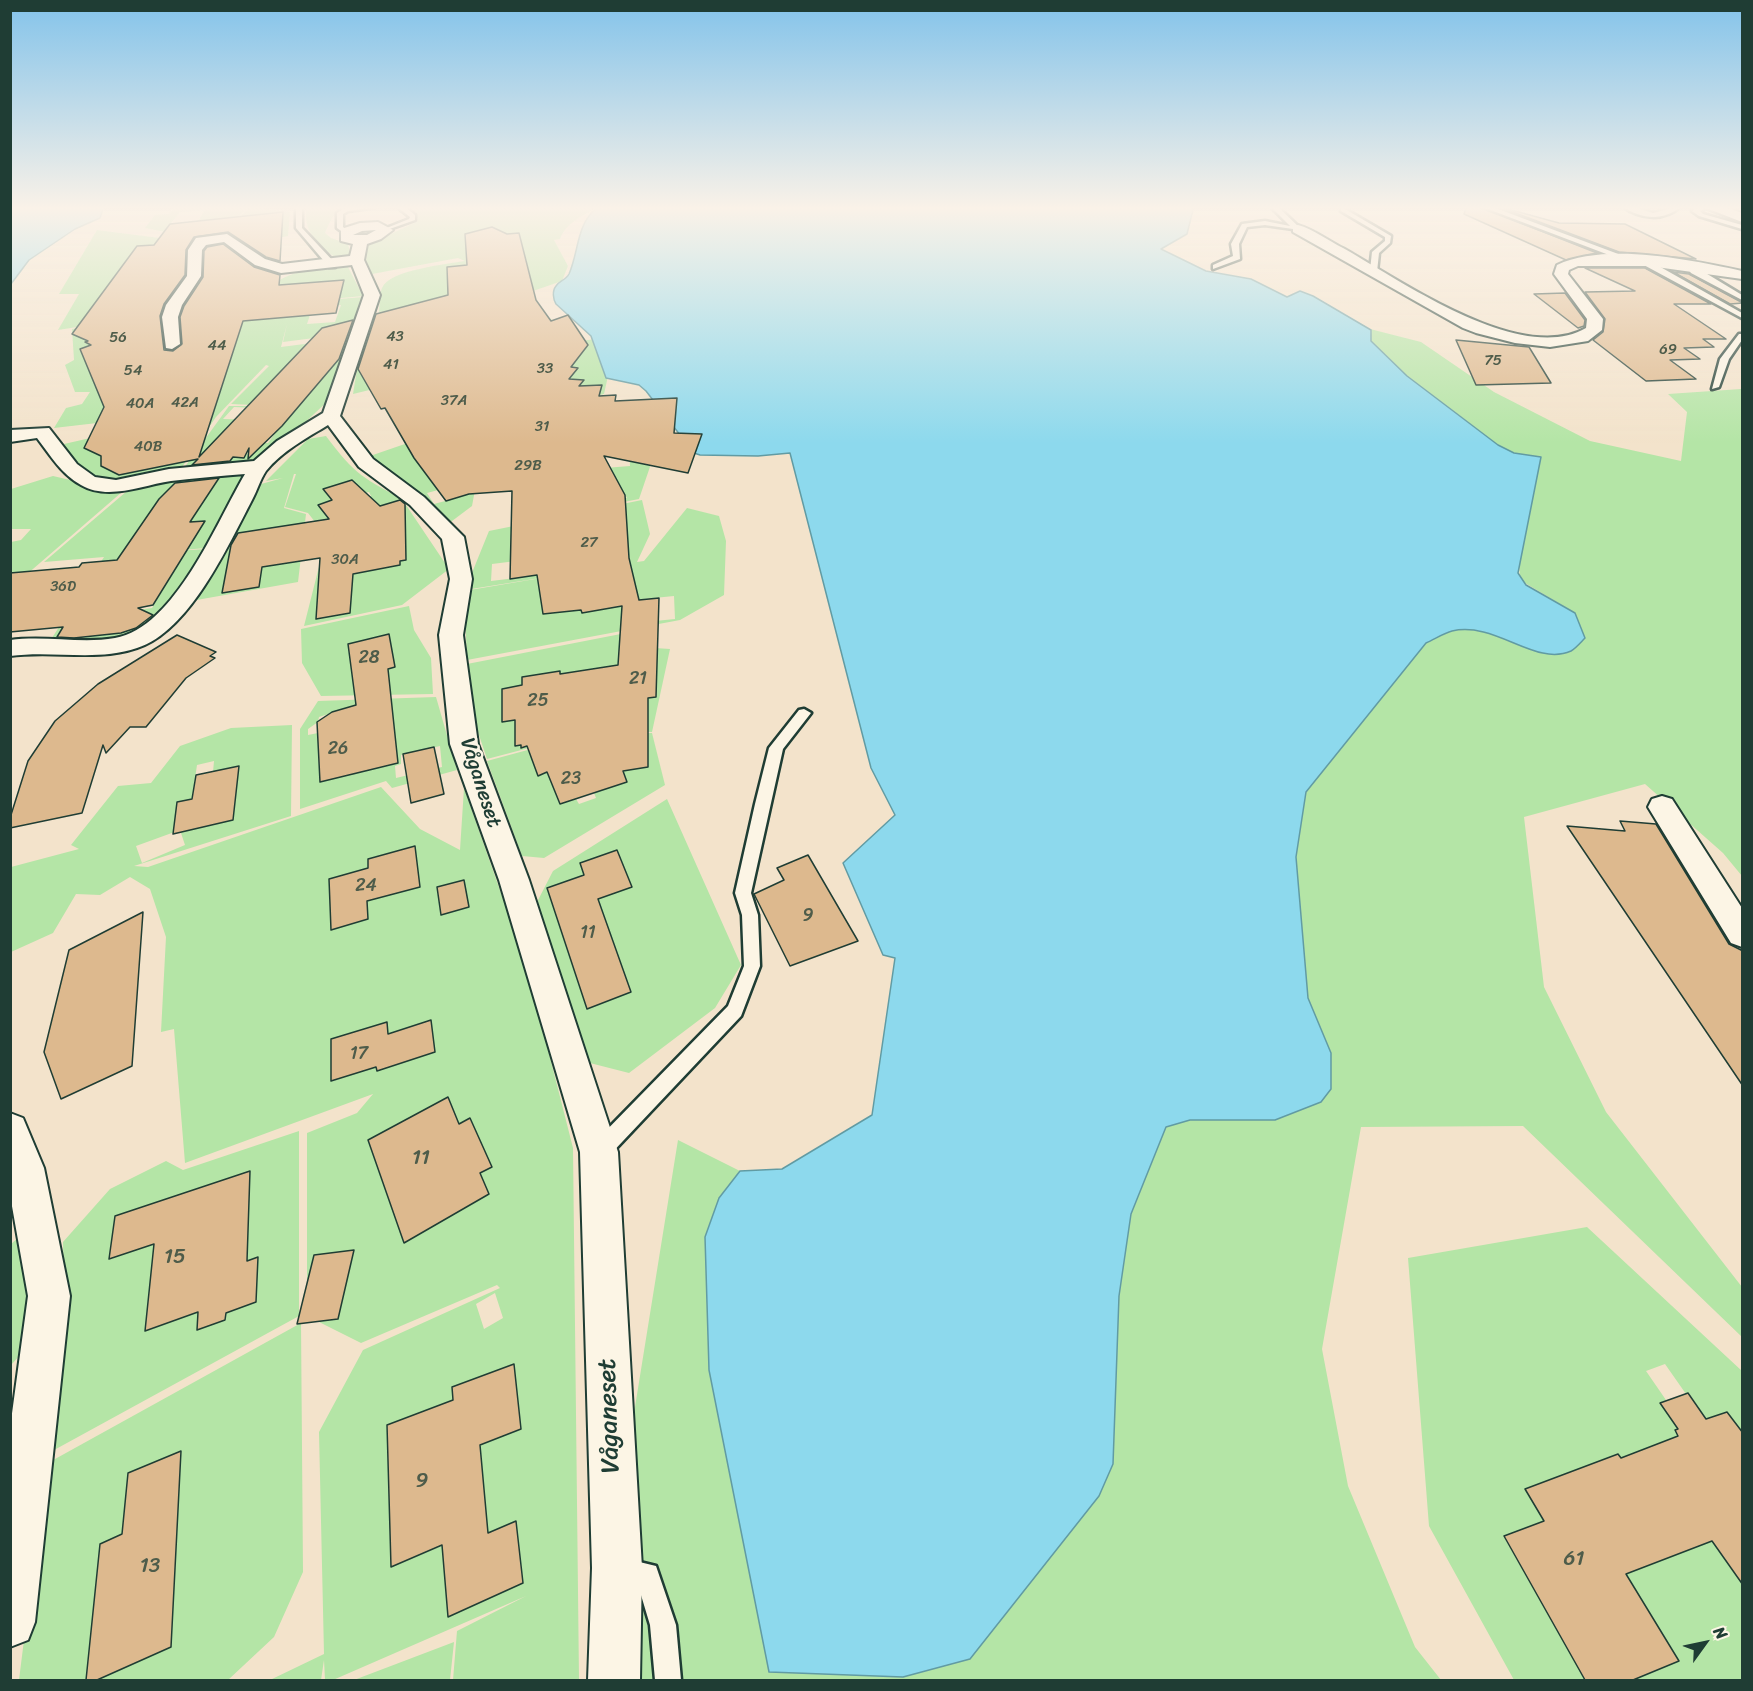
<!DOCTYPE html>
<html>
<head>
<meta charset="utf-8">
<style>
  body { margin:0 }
  #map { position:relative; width:1753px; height:1691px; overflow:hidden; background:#f3e3cb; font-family:Sriracha,sans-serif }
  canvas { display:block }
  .frame { position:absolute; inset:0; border:12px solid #1f3d34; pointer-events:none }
  .north { position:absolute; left:1675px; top:1613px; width:60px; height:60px; -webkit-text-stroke:4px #fcf5e5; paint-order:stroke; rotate:57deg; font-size:16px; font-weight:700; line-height:24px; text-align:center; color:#1f3d34 }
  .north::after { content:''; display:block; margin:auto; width:21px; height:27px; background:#1f3d34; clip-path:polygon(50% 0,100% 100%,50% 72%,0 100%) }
</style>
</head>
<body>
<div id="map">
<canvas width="1753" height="1691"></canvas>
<div class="frame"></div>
<div class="north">N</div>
</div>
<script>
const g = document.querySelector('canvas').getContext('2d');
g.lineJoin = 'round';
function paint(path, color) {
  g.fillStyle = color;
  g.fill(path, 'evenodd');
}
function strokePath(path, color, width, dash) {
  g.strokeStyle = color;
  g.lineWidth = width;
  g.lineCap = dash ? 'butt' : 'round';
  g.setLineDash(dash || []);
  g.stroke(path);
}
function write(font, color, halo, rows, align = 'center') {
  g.font = font + ' Sriracha,sans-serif';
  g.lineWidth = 5;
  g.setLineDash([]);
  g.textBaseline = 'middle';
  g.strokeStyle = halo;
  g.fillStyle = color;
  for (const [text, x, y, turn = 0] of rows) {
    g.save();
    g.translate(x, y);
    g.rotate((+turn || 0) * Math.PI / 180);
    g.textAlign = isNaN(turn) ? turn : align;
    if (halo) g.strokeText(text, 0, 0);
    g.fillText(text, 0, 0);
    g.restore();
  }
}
const green = new Path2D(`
  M175 206H250L218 234 184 240 170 233 145 228 155 215 169 214ZM205 210 198 221 218 223 168 227 180 212Z
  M307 206H366C340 208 336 207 325 233L331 238 348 244 351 256 339 259C319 249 301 229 307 206Z
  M404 206H592L595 208C581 217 566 223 560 239L554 240 568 266 562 281 533 291 538 309 552 320 423 377 353 394 358 363 377 322 408 310 379 312C380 304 379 295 382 288 389 270 447 264 465 261L458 258 372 274 366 260 368 245 418 221 415 210ZM526 259 530 276 477 282 515 260Z
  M251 207 290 212 288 236 246 244 232 236 219 234ZM283 212 282 233 255 229 256 215Z
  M97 230 191 242 183 258H189L162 313 163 338 176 335 181 343 169 364 149 417 54 428 66 408 82 404 90 392H75L65 365 74 360 72 329 135 318 58 330 79 294H59Z
  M224 243 278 281C299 268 324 269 348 267L363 296 267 305 363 297 353 333 283 342 287 324 281 347 351 338 339 365 330 399 266 459 245 465 184 468 229 406H275L231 404 269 366 266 365 216 417 180 470C153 474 106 492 83 471 75 465 69 452 64 444L99 436 169 382 193 327 180 320 185 300 200 292 195 289 201 280 212 274 206 261 205 248ZM341 305 335 322 307 324 310 315 286 317 314 307ZM285 366 317 385 305 400H287ZM234 407 278 409 266 420 223 419ZM276 432 268 443H264L257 450H251L243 458 209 456ZM103 457 151 463 119 475 103 467 101 459Z
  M1370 329 1421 342 1494 392 1590 441 1681 461 1687 412 1668 394 1741 389 1742 876 1723 853 1645 784 1524 817 1544 987 1606 1112 1742 1287V1337L1523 1126 1361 1127 1322 1349 1348 1486 1415 1647 1441 1680H591L678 1140 740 1171 719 1198 705 1237 902 1677 970 1659 1119 1296 1131 1214 1166 1127 1190 1120H1275L1331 1053 1308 998 1296 857 1306 792 1426 643C1435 639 1444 634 1452 631 1480 624 1510 639 1533 651L1575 613 1520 580 1514 453 1498 445 1407 376 1371 341Z
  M598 339 610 367 604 394 573 403 514 347Z
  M489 415 472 506 448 524 370 456ZM453 486 460 497 434 504 427 493Z
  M626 429 638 432 654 455 639 499 588 509 579 439ZM629 449 630 466 592 469V453ZM618 483 627 498 596 505 588 490Z
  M326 436C354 474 365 480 407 501L326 536 308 513 285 507 296 474H294L284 508 306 514 298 582 191 601 261 484 283 478 266 481 308 439ZM352 480 365 493 369 492 371 496 332 500 323 490ZM286 526 285 563 256 568 243 544 245 532Z
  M238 473 246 480 206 548 159 552 206 549 163 615 133 639 50 641 104 557 44 562 127 491 150 483ZM205 492 147 517 163 494ZM176 568 152 608 107 614ZM68 618 98 635 56 639Z
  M53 476 122 492 11 588V542L21 540 31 529H11V489Z
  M642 500 650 534 637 562 644 561 687 508 719 516 726 541 724 595 680 620 467 660 464 591 559 575 465 590 489 531ZM524 560V577L491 581 492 564ZM674 596 675 619 645 622 644 599Z
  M406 505 449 569 402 605 304 626 326 539ZM406 554V560L400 561V565L319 579 320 565Z
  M409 606 414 630 431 658 433 694 321 696 302 663 301 629ZM389 635 395 667 353 678Z
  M631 632 640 647 670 649 652 732 594 731 487 759 472 714 467 664ZM657 655 656 697 619 700 617 687ZM560 671V674L502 722V689L522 685 523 677ZM563 716V735L521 748V745H515V723Z
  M436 697 457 770 392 788 386 781 300 809V729L318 701ZM341 710 319 767 318 733 308 735V729L318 722 319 717ZM440 746 442 767 396 778 395 766 401 764V755Z
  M292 725 291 816 134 866 148 867 381 787 420 829 460 850 464 788 527 967 573 1148 579 1680H453L457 1631 526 1596 333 1680H325L324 1660 321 1680H270L324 1654 319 1432 363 1350 500 1288 497 1285 361 1343 307 1316V1133L357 1113 373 1094 185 1163 174 1029 161 1032 166 937 150 889 130 877 100 895 76 894 53 933 11 952V867L79 849 71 845 118 786 151 783 180 746 231 728ZM214 761 213 772 239 766 234 811 220 815 218 824 199 828 177 802 192 799 197 765ZM180 830 185 845 142 863 136 846ZM403 849 404 858 416 855 419 887 367 901 368 919 331 930 329 879 368 868V859ZM431 1020 434 1048 389 1063 388 1067 377 1071 376 1067 332 1081 331 1040 387 1022 388 1034ZM448 1097 459 1124 470 1118 491 1166 480 1173 489 1194 404 1243 368 1140ZM495 1293 503 1318 484 1329 476 1304ZM514 1364 521 1429 480 1445 484 1488 471 1493 475 1532 391 1567 387 1426 453 1400 452 1387ZM443 1553 523 1583 448 1616Z
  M594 732 652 733 665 785 544 858 522 856 487 761ZM619 734 648 738V767L623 771 627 782 594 793 596 798 579 804 576 799 560 804 547 772 538 775 608 746Z
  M667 799 741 965 715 1008 629 1073 586 1062 536 904 553 871Z
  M299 1131V1316L45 1455 65 1340 63 1242 110 1189 166 1161 183 1170ZM250 1171 247 1261 258 1258 256 1302 226 1313 197 1330 198 1312 146 1331 154 1244 110 1259 115 1216Z
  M1587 1227 1742 1371V1433L1727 1412 1675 1431 1726 1505 1721 1554 1738 1578 1742 1577V1680H1633L1679 1661 1626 1574 1681 1553 1618 1454 1525 1489 1544 1521 1504 1537 1585 1680H1514L1429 1526 1408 1258ZM1665 1364 1686 1394 1689 1393 1704 1417 1676 1426 1660 1403 1666 1400 1646 1371Z
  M20 1236 40 1333 11 1365 10 1245Z
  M301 1323 303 1572 274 1637 228 1680H97L171 1647 181 1452 128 1473 122 1534 100 1544 86 1680H19L46 1464Z
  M454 1642 450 1680H354Z`);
const water = new Path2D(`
  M11 206H104L100 218 75 229 29 260 11 284Z
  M592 206H1194L1187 234 1161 249 1206 271 1251 279 1287 297 1300 291 1313 296 1371 330V341L1407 376 1498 445 1514 453 1541 457 1518 573 1526 585 1575 613 1585 638C1581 642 1576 648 1571 651 1535 667 1496 621 1452 631 1444 633 1435 639 1426 643L1306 792 1296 857 1308 998 1331 1053V1089L1321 1102 1275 1120H1190L1166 1127 1131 1214 1119 1296 1113 1464 1099 1496 970 1659 903 1677 769 1672 709 1370 705 1237 719 1198 740 1171 782 1169 872 1115 895 958 883 955 843 863 895 815 871 768 790 453 758 456 700 455 694 453 646 391 639 385 606 378 591 336 556 304C553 299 552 291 556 286 559 281 566 280 569 274 579 251 576 227 595 209Z`);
const building = new Path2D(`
  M1467 206H1478L1597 253 1566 260 1464 214Z
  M1497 206 1559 223 1625 224 1696 259 1619 252Z
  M283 212 280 261 266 257 228 232 194 237 186 250 185 275 164 304 160 316 164 350 173 351 182 344 180 317 184 306 203 277 204 251 207 247 223 244 254 267 280 275 279 285 344 280 336 313 243 321 199 457 322 328 353 320 339 359 282 426 248 459 249 448 244 458 233 457 230 461 192 465 198 459 119 475 101 466V456L84 448 104 407 80 349 91 345 85 342 88 341 72 334 137 246 154 245 170 224Z
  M492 227 507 234 519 233 536 300 551 321 568 315 588 345 571 367 578 368 569 379 584 380 579 386 602 385 599 396 616 395 615 401 677 398 674 433 702 434 688 473 604 456 625 495 629 558 639 600 659 598 656 697 648 698V767L623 771 627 782 560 804 547 772 538 776 527 746 521 748V745L515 746V720L502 722V689L522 685V677L560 671V674L618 665 622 606 582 613 581 610 543 614 537 575 510 579 512 491 469 494 446 501 414 458 385 408 381 409 358 369 376 314 448 295 447 267 467 265 465 234Z
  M1585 268H1645L1711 304H1674L1726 339H1703L1714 347 1684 348 1700 359 1670 360 1696 379 1646 381 1593 340 1603 332 1605 319 1585 292 1635 291Z
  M1673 272 1689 274 1743 303 1730 304Z
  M1565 293 1585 320 1584 326 1578 328 1534 294Z
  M1456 340 1529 347 1551 383 1476 385Z
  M219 478 190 522 205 521 153 605 138 608 153 615 136 628 121 633 74 638 57 637 63 627 10 632V573L79 567 82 563 117 560 159 499 175 483Z
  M352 480 380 506 400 500 405 504 406 560 400 561V565L353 574 350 613 316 619 320 558 262 567 259 587 222 593 231 545 238 533 329 519 318 505 332 500 323 489Z
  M389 634 395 667 388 669 398 763 320 782 317 722 332 712 356 705 348 644Z
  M177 635 216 652 210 656 215 658 186 678 146 727H130L106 753 103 745 82 813 10 828V818L28 761 55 721 98 684Z
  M434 747 444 794 411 803 403 754Z
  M239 766 233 820 173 834 177 802 192 799 196 775Z
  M1620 821 1656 824 1729 944 1743 951V1086L1567 826 1625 831Z
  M415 846 420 887 367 901 368 919 331 930 329 879 368 868V859Z
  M617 850 632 887 598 899 631 992 587 1009 547 888 584 875 580 863Z
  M808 855 858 941 790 966 754 894 784 880 777 868Z
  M464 880 469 907 441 915 437 887Z
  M143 912 132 1066 61 1099 44 1052 69 950Z
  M431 1020 435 1052 377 1071 376 1067 331 1081V1039L387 1022 388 1034Z
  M448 1097 459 1124 470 1118 492 1167 480 1173 489 1194 404 1243 368 1140Z
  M250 1171 247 1261 258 1257 256 1302 226 1313 225 1320 197 1330 198 1312 145 1331 154 1244 109 1259 115 1216Z
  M354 1250 338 1319 297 1324 314 1255Z
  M514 1364 521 1429 480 1445 488 1533 516 1521 523 1583 448 1617 442 1545 391 1567 387 1425 453 1400 452 1387Z
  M1688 1393 1706 1419 1727 1412 1743 1433V1585L1712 1541 1626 1574 1679 1661 1633 1680H1585L1504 1536 1544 1521 1525 1489 1618 1454 1621 1458 1678 1436 1675 1430 1678 1429 1660 1403Z
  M181 1451 171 1647 97 1680H86L100 1544 122 1534 128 1473Z`);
const lane = new Path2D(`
  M296 206H302V228L335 263V267H329L296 228Z
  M384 206 348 211 343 214V227L349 232 344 233 337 228V213L346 207Z
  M396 206H404L415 215V220L384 231V229L409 219 410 217Z
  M1270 206H1277L1300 228V230L1265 225 1247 227 1239 244 1240 259 1213 269V265L1233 256 1231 244 1242 224 1265 221 1290 226Z
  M1480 206H1490L1637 261 1630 263Z
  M1622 206H1631L1653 213 1681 206C1664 222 1640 219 1622 206Z
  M1700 206H1709L1700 211 1703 214 1742 225V229L1699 216 1692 211Z
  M1341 209H1345L1391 236 1390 243 1379 253 1377 272 1370 270 1372 252 1385 241V237L1341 211Z
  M1642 260H1648L1742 313V318L1642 264Z
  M1689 263 1742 295V300L1691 273 1685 265Z
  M1739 334H1742V340L1729 359 1719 387 1712 389 1720 359Z
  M804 709 811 713 783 749 751 893 758 915 760 966 741 1016 606 1159 599 1161 592 1159 589 1152 592 1145 728 1006 744 966 742 915 735 893 755 804 769 748 799 710Z
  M623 1558 656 1566 676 1625 681 1680H655L650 1625 638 1585 614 1579 611 1570 614 1561Z`);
const street = new Path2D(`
  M378 222 393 230 381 239 367 244 364 260 380 295 340 416 373 459 424 497 464 537 472 579 463 635 478 744 529 880 618 1152 642 1568 640 1680H588L592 1568 580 1152 499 880 450 744 439 635 450 579 442 539 410 505 359 467 328 425C307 438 282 451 266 471 260 480 257 491 252 500 228 546 189 632 137 648 96 662 53 650 10 656V640C45 635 81 644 115 638 175 628 217 521 245 474 220 476 195 478 171 481 143 485 108 501 81 485 62 475 50 455 37 438L10 442V430L49 428 77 464 95 477 116 480 169 469 254 461 277 441 323 413 364 295 352 265 281 273 255 265 224 242 206 245 202 250 201 276 182 305 178 317 180 344 172 349 166 348 162 317 166 305 187 276 188 250 196 238 227 234 265 259 282 264 350 256 353 244 341 241V229L360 223ZM376 230 367 235H353L362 231Z
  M1298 225C1313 229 1329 241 1343 248 1400 280 1521 366 1586 328L1587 319 1554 274 1557 265C1606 242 1691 260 1742 271V279L1649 266H1578L1569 270 1568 274 1603 319 1602 330 1588 341 1550 347 1515 343 1476 333 1463 328 1293 232V226Z
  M1662 796 1672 799 1742 908V947L1731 943 1648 807 1652 799Z
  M10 1113 23 1118 44 1168 70 1296 35 1622 28 1640 10 1647V1428L28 1296 10 1195Z`);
const secondary = new Path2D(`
  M1701 206H1723L1742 213V222Z`);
const farNumbernames = [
  ["43",395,337],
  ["56",118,338],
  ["44",217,346],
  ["69",1668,350],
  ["75",1493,361],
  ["41",391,365],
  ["33",545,369],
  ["54",133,371],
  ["37A",454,401],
  ["42A",185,403],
  ["40A",140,404],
  ["31",542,427],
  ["40B",148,447],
  ["29B",528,466],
  ["27",589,543],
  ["30A",345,560],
  ["36D",63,587]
];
const numberNames = [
  ["28",369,658],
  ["21",638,679],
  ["25",538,701],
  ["26",338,749],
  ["23",571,779],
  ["24",366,886],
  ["9",808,916],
  ["11",588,933],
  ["17",359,1054]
];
const streetNames = [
  ["Våganeset",480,783,72]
];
const nearNumbernames = [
  ["11",421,1159],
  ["15",175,1258],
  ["9",422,1482],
  ["61",1574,1560],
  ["13",150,1567]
];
const nearStreetnames = [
  ["Våganeset",610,1416,-92]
];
paint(green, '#b4e5a6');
paint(water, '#8dd9ed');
strokePath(water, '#619ba3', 1.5);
paint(building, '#ddb98e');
strokePath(building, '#1f3d34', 1.5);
strokePath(lane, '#1f3d34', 5);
strokePath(street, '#1f3d34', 4);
strokePath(secondary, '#1f3d34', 5);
paint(lane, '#fcf5e5');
paint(street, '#fcf5e5');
paint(secondary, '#fcf5e5');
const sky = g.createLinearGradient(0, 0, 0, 443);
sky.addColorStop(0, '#83c3ea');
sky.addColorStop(0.47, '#faf2e8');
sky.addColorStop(1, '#faf2e800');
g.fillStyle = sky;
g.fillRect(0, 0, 1753, 443);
write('15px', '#4e5c4a', null, farNumbernames);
write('18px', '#4e5c4a', null, numberNames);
write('21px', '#1f3d34', '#fcf5e5', streetNames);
write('21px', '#4e5c4a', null, nearNumbernames);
write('26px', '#1f3d34', '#fcf5e5', nearStreetnames);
</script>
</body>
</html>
